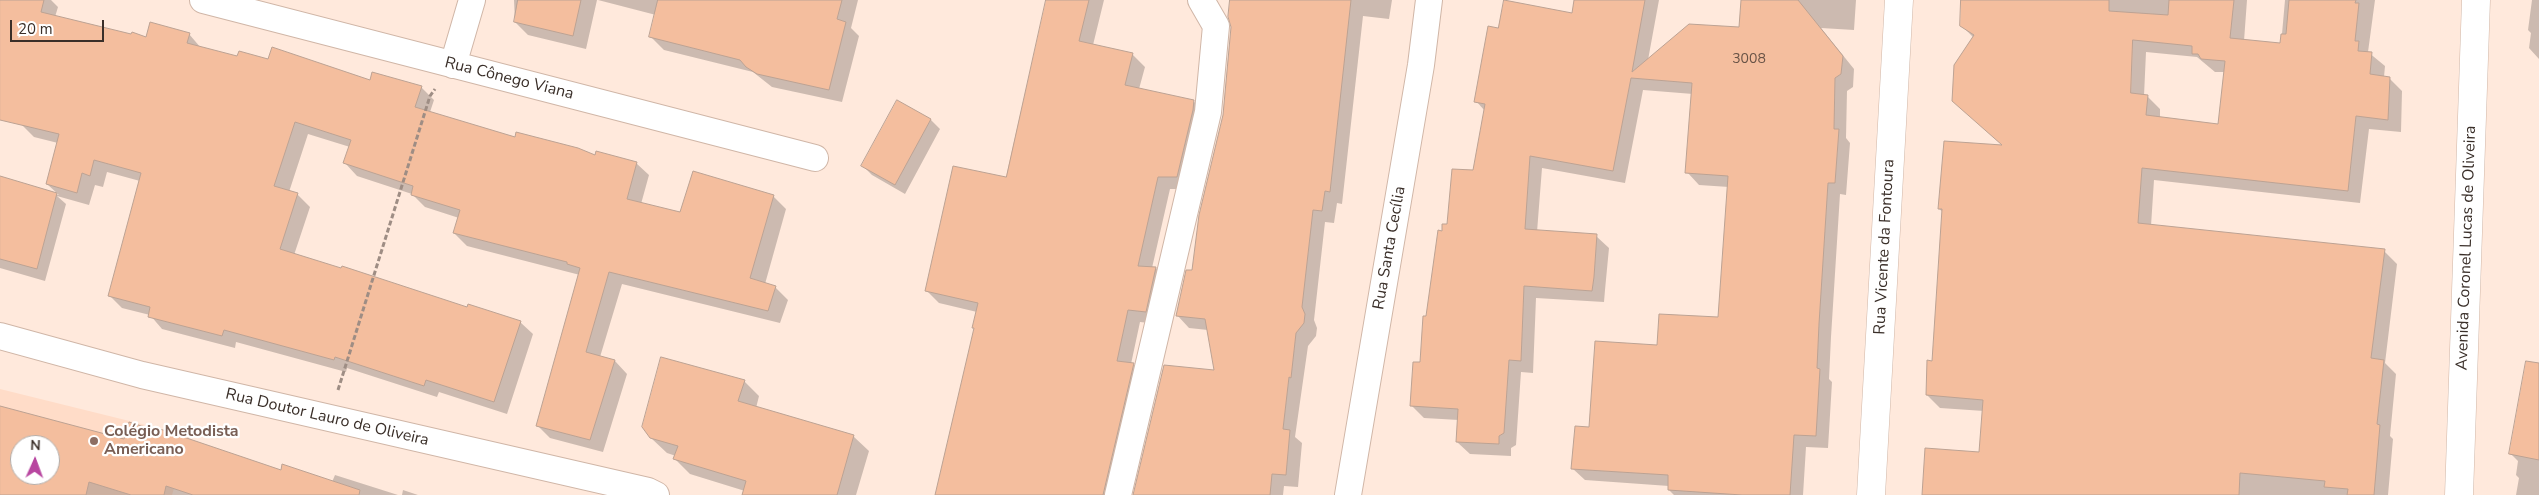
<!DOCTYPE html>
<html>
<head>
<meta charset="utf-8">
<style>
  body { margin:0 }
  #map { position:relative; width:2539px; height:495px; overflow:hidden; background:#ffe9dc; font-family:"Nunito Sans",sans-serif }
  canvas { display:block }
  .north { position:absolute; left:10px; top:435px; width:50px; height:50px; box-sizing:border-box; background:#fff; border:1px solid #b0aca9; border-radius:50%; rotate:2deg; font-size:14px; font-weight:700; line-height:20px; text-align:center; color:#3a2f29 }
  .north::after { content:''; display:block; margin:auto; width:18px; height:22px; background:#b846a0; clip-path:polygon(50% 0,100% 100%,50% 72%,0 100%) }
  .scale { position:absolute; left:10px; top:20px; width:94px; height:22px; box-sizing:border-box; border:2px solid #3a2f29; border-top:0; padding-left:6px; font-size:15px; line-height:18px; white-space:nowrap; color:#3a2f29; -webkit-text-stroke:4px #fff; paint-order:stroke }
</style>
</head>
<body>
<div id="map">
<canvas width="2539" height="495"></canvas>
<div class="north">N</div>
<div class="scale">20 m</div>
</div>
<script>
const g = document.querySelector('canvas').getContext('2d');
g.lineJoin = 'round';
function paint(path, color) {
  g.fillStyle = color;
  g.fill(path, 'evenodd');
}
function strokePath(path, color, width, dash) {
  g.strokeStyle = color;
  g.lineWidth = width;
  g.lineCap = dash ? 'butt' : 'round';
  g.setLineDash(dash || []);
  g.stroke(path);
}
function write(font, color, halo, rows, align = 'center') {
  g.font = font + ' "Nunito Sans",sans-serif';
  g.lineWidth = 4.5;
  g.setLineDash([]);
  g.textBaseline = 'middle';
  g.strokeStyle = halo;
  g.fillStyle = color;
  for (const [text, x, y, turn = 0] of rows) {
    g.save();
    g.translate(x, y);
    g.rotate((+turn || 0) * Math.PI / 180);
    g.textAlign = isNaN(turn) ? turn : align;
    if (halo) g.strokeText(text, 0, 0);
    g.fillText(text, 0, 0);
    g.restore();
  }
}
const built = new Path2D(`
  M0 389 190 436 172 495H0ZM20 445H50V475H20Z`);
const shadow = new Path2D(`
  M0 0H51L58 7 55 17 146 38 189 34 201 48 238 57 269 60 371 81 421 87 434 100 430 112 516 138 596 157 636 163 649 175 641 204 680 214 773 196 786 209 765 284 775 287 788 300 780 323 622 284 600 357 615 361 627 374 603 452 550 438 537 425 580 275 467 246 454 233 459 218 425 207 412 194 357 176 345 163 350 147 308 134 289 192 297 194 310 207 294 255 467 308 520 322 533 334 507 414 439 392 437 397 347 368 346 372 236 342 235 348 162 329 150 315 122 308 109 295 140 181 107 172 103 187 95 185 89 205 57 196 66 204 45 281 0 268V178L59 195 47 184 58 143 34 137 21 124 0 86Z
  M514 0H597L586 49 528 35 515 22Z
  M598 0H858L851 28 859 36 842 102 772 87 753 72 664 50 650 36 656 15Z
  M1048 0H1104L1093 45 1132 54 1145 67 1139 89 1193 101 1206 113 1189 189H1170L1152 268H1156L1168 281 1158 324 1140 322 1131 364 1145 376 1119 495H937L975 329 977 312 939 303 927 291 1007 178Z
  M1231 0H1392L1389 19 1363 16 1342 204 1337 203 1334 223 1325 222 1314 320 1317 328 1316 336 1308 346 1295 437 1302 443 1298 487 1284 486 1283 495H1135L1216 371 1208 330 1189 328 1177 315 1193 272 1224 116 1232 27Z
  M1576 0H1659L1648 60 1740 28 1742 0H1856L1854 30 1821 28 1854 69 1853 87 1847 91 1846 138 1850 143 1846 195 1840 194 1831 337 1829 379 1832 382 1828 448 1806 447 1803 495H1674L1669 490V486L1585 480 1572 468 1591 428 1658 346 1719 319 1729 187 1699 185 1687 172 1693 94 1643 90 1625 183 1542 168 1537 232 1596 236 1609 248 1605 290 1604 302 1536 298 1533 373 1521 372 1516 445 1511 448V456L1470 454 1457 442 1459 420 1424 418 1412 406 1421 364 1443 232 1448 225 1474 171 1485 111 1476 101 1499 29 1573 15Z
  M1962 0H2247L2244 41 2281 45 2285 0H2375L2368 52 2385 66 2384 77 2389 78 2402 91 2401 132 2369 129 2360 203 2154 180 2151 226 2384 251 2397 264 2385 363 2396 374 2390 436 2393 439 2388 495H1923L1980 454 1984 411 1940 408 1927 395 1934 362 1943 212 1939 209 2004 146 1953 101 1974 38 1962 26ZM2146 52 2197 57 2215 72H2225L2219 125 2160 118V109L2147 96H2144Z
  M2532 0H2539V59L2529 48 2531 33 2528 30Z
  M897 102 931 120 940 129 905 194 872 175 863 166Z
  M744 381 759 396 756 408 853 436 869 451 856 495H744L745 491 690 474 675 459 676 456 667 453 651 438Z
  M2539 390V495H2516L2519 478 2516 475 2518 461 2511 454Z
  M0 407 125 441 332 482 335 475 398 495H0ZM20 445H50V475H20Z
  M403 490 418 495H402Z`);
const building = new Path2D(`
  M0 0H44L41 12 131 34 132 32 146 37 150 22 190 33 187 43 237 56 239 51 268 59 272 47 370 80 372 72 422 86 415 107 515 137 516 132 578 148 595 155 596 151 637 162 627 199 680 212 693 171 774 195 750 278 776 286 768 311 609 272 586 352 615 360 590 440 536 426 580 268 567 264V262L453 233 460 210 411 195 413 186 343 163 351 140 295 122 274 186 298 193 280 249 341 268 342 266 467 307 468 304 521 321 494 402 426 380 424 386 335 357 334 360 224 330 222 336 148 317 150 307 108 296 141 173 94 160 90 176 82 173 77 193 46 184 59 134 0 120Z
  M518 0H581L573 36 514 22Z
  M658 0H842L837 19 846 22 829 90 757 74 746 67 740 60 649 37Z
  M1046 0H1089L1079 41 1133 53 1125 85 1194 100 1193 110 1177 177H1158L1138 266 1156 267 1146 312 1128 310 1117 361 1134 363 1103 495H935L974 328H972L978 303 925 291 953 166 1006 177Z
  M1230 0H1351L1330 192 1325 191 1322 211 1313 210 1302 307 1305 314 1304 323 1296 333 1291 378 1289 377 1283 429 1290 430 1286 475 1272 474 1270 495H1133L1164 365 1214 370 1205 319 1176 316 1186 270H1192L1199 215 1223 115 1231 27 1228 17Z
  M1504 0 1572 13 1574 0H1645L1632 72 1689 24 1739 27 1741 0H1798L1843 56 1841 74 1835 78 1834 129H1839L1835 183H1828L1819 324 1817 368 1820 369 1816 436 1794 435 1790 495H1742L1668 490V475L1571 469 1575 426 1589 427 1595 341 1657 345 1659 314 1718 317 1728 176 1685 173 1692 83 1631 78 1613 171 1530 156 1525 229 1597 234 1594 277 1592 291 1524 286 1521 361 1509 360 1504 433 1499 436V444L1456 442 1458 409 1410 406 1413 362H1420L1423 316H1426L1438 230 1442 231V224H1447L1452 169 1473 170 1485 104 1474 102 1488 26 1498 28Z
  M1961 0H2109V11L2168 15 2169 0H2234L2230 38 2280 43 2281 34H2286L2289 0H2356L2355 3H2359L2355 41H2359L2358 51 2372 52 2370 74 2390 77 2388 120 2356 116 2348 191 2142 168 2138 223 2385 249 2371 358 2384 360 2377 424 2380 425 2374 495H2347L2348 489 2324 487 2325 481 2240 473 2239 495H1922L1925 448 1979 452 1983 400 1926 395 1927 360 1932 361 1942 209H1938L1944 141 2002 145 1952 101 1954 65 1974 35 1960 26ZM2133 40 2192 46V54H2198L2201 59 2225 61 2218 124 2146 115 2148 95 2131 93Z
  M897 100 931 119 895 185 861 166Z
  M0 176 57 193 37 269 0 259Z
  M661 357 745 380 738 401 854 435 837 495H742L746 481 673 459 678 446 650 438 642 427Z
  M2526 361 2539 363V460L2509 454Z
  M0 406 124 439 129 422 160 432V429L281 470 282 464 360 490 359 495H193L166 486 164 495H131L89 482 86 495H0ZM20 445H50V475H20Z`);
const path = new Path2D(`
  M338 390 430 96 435 89`);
const street = new Path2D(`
  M203 0 815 158
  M453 65 472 0
  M0 336 142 375 648 491 656 495
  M1118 495 1208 112 1216 26 1201 0
  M1348 495 1421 65 1429 0`);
const secondary = new Path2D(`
  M1871 495 1899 0
  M2459 495 2476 0`);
const markers = [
  [94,441,5,"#8d6e63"]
];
const numberNames = [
  ["3008",1749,60]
];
const streetNames = [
  ["Rua Cônego Viana",509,79,14],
  ["Rua Vicente da Fontoura",1885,247,-87],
  ["Rua Santa Cecília",1390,248,-80],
  ["Avenida Coronel Lucas de Oliveira",2467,248,-88],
  ["Rua Doutor Lauro de Oliveira",327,418,13]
];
const educationNames = [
  ["Colégio Metodista",104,432],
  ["Americano",104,450]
];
paint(built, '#ffdcc8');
paint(shadow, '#0003');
paint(building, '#f4be9e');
strokePath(building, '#bca293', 1);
strokePath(street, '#d0b6a7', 28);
strokePath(secondary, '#d0b6a7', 29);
strokePath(path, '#9e8d84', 3, [5, 2.5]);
strokePath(street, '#fff', 26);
strokePath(secondary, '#fff', 28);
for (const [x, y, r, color] of markers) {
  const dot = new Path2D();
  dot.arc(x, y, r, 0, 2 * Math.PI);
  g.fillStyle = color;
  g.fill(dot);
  strokePath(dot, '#fff', 2);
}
write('14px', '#685346', null, numberNames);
write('16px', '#3a2f29', '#fff', streetNames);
write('bold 16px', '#785e54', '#fff', educationNames, 'left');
</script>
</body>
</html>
